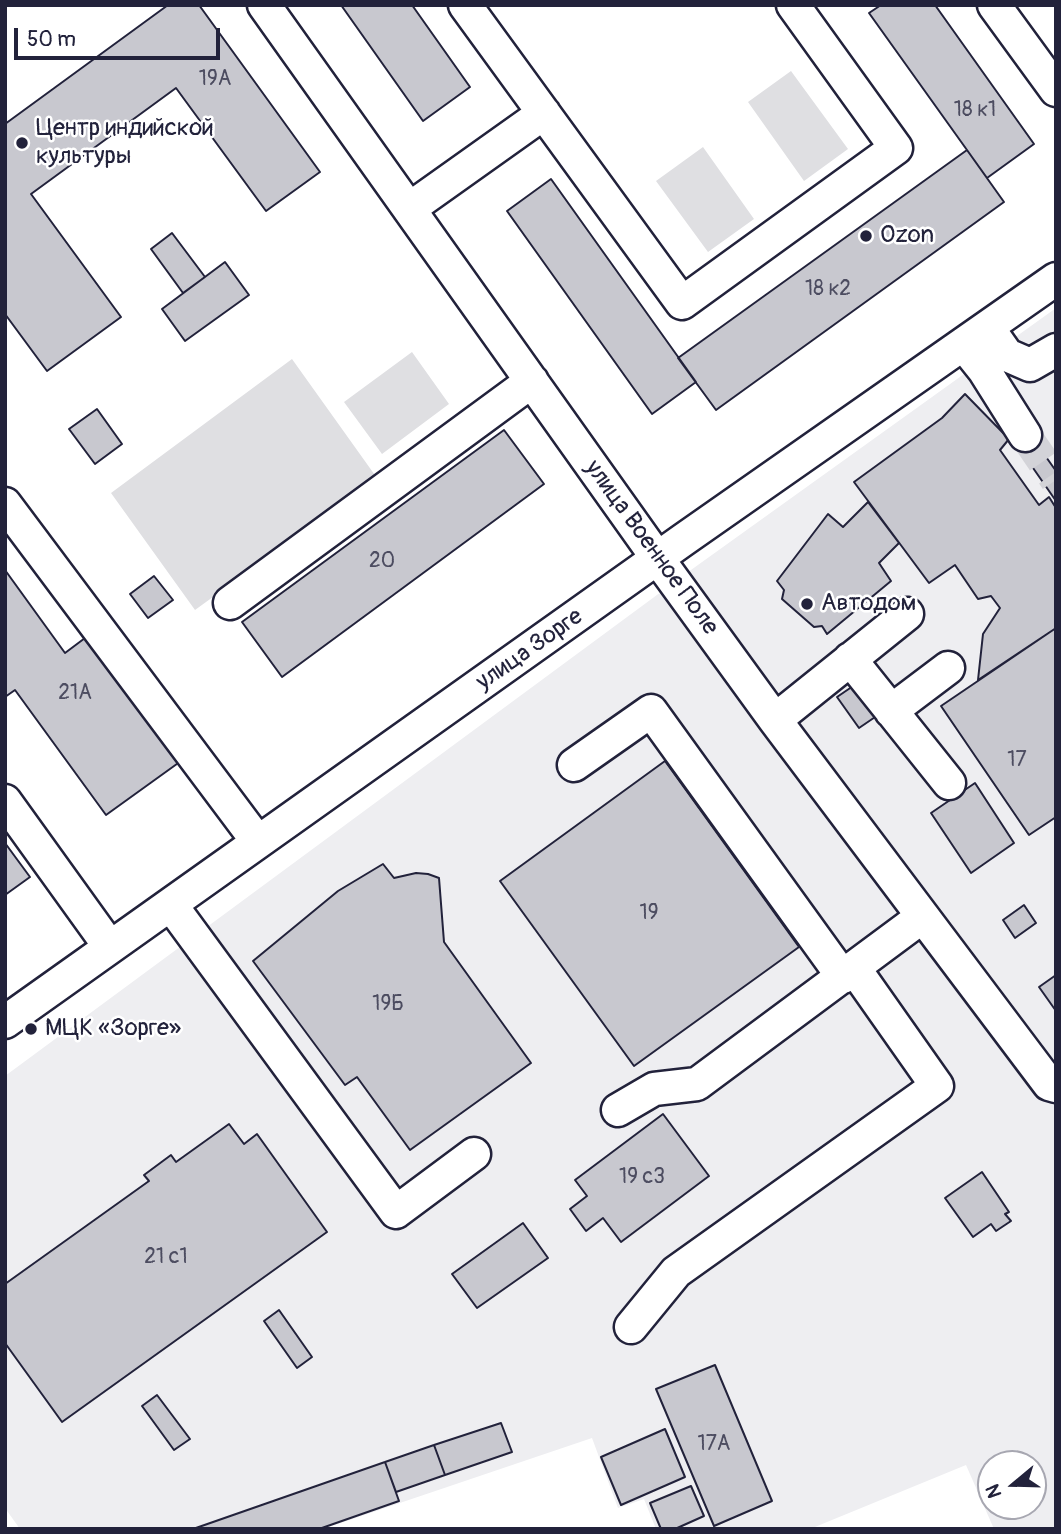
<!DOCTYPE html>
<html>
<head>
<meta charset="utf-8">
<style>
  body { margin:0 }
  #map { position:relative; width:1061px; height:1534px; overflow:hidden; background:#fff; font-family:Pangolin,sans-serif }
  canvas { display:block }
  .frame { position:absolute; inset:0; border:7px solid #22223b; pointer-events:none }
  .north { position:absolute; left:977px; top:1450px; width:70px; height:70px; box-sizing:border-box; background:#fff; border:2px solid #a7a7b1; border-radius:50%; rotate:251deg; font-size:19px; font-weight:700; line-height:28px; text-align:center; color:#22223b }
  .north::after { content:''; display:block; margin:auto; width:24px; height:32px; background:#22223b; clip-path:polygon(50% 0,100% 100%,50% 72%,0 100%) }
  .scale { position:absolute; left:14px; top:28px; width:206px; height:32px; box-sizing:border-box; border:4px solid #22223b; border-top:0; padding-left:9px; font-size:21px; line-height:24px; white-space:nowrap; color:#22223b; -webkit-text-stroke:5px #fff; paint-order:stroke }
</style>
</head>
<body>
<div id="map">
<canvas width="1061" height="1534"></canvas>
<div class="frame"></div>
<div class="north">N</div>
<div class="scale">50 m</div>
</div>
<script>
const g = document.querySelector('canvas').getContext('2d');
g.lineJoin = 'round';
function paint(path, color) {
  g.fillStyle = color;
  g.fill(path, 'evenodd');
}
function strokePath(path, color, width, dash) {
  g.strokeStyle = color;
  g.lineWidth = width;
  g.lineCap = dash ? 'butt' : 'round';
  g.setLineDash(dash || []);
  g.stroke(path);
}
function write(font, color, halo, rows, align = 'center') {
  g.font = font + ' Pangolin,sans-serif';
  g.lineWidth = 5;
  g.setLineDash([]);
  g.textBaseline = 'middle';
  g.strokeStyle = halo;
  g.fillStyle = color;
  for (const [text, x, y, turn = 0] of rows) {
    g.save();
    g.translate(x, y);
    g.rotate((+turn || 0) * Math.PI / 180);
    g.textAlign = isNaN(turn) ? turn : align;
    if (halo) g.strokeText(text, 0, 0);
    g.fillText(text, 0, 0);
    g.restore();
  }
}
const built = new Path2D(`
  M1056 308V1529H994L966 1465 810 1529H656L644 1499 618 1508 592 1438 323 1529H20L5 1508V1076L684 575ZM991 1464H1033V1506H991Z`);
const green = new Path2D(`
  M791 71 848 149 804 181 748 102Z
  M703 147 754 219 708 252 656 181Z
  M412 352 449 404 382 454 344 402Z
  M292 359 377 478 195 610 111 493Z`);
const building = new Path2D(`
  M168 5H199L320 172 266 211 176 88 31 194 121 317 47 371 5 314V124Z
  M341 5H412L470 87 423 121Z
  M881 5H935L1034 144 987 178 869 13Z
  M967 150 1004 202 716 410 678 358Z
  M551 179 696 382 652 414 507 211Z
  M172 233 205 277 183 293 151 249Z
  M225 262 249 295 185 341 162 309Z
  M965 394 1009 439 1000 450 1039 505 1049 497 1056 508V628L978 680 983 634 1000 608 991 596 978 599 955 565 929 583 854 482 942 418Z
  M97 409 122 444 95 464 69 429Z
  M504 430 544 484 282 677 242 622Z
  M1029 433 1056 471V501L1015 442Z
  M868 502 899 543 879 563 891 581 827 634 822 626 814 627 782 599 784 590 777 581 828 514 843 527Z
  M5 570 65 653 89 635 181 761 106 815 15 690 5 697Z
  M154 576 173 600 148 618 130 594Z
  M1056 628V817L1029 835 941 706Z
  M859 682 881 713 859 728 837 697Z
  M665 761 799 947 634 1066 500 881Z
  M975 783 1014 843 971 873 931 813Z
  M5 843 30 877 5 895Z
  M383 864 394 878 416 873 428 874 439 878 444 942 531 1063 410 1150 357 1077 345 1085 253 961 338 891Z
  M1024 905 1036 923 1015 938 1003 920Z
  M1056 975V1011L1039 987Z
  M663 1114 709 1176 621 1242 603 1218 586 1231 570 1209 587 1196 575 1180Z
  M229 1124 244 1144 257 1134 327 1232 62 1422 5 1343V1284L149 1181 144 1175 171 1155 176 1162Z
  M982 1172 1009 1212 1005 1214 1011 1221 996 1231 991 1224 973 1237 945 1198Z
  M523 1223 548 1258 477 1308 452 1274Z
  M279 1310 312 1357 297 1368 264 1321Z
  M715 1365 772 1501 714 1526 656 1389Z
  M157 1395 190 1439 174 1450 142 1406Z
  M501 1423 512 1452 445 1475 434 1445Z
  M665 1429 685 1477 621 1505 601 1457Z
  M434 1445 445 1475 396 1492 385 1462Z
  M385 1462 399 1501 319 1529H193Z
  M691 1486 704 1516 675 1529H661L650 1503Z`);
const minorTunnel = new Path2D(`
  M1025 435 1056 480`);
const minor = new Path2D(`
  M264 5 658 559 775 720 1049 1084 1056 1086
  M465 5 682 303 896 148 793 5
  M994 5 1056 90
  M409 209 544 113
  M988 328 1007 355 1030 365 1056 350
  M964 345 984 370 1025 435
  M5 504 258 842
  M230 603 532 381
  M850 659 949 783
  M891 711 948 668
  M775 720 907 614
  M574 765 651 711 843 977
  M5 801 110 947
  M171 905 396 1212 474 1154
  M5 1022 683 540 1056 279
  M618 1110 654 1089 697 1084 922 917
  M631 1327 676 1272 937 1086 854 968`);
const markers = [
  [22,143,7,"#22223b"],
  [866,236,7,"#22223b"],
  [807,604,7,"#22223b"],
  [31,1029,7,"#22223b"]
];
const numberNames = [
  ["19А",215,80],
  ["18 к1",975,111],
  ["18 к2",828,290],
  ["20",382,562],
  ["21А",75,694],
  ["17",1017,761],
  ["19",649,914],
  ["19Б",388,1005],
  ["19 с3",642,1178],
  ["21 с1",166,1258],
  ["17А",714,1445]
];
const poiNames = [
  ["Центр индийской",36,129],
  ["культуры",36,157],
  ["Ozon",880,236],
  ["Автодом",821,604],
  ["МЦК «Зорге»",45,1029]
];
const streetNames = [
  ["улица Военное Поле",651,548,54],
  ["улица Зорге",530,650,-35]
];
paint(built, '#eeeef1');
paint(green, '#dfdfe2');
paint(building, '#c8c8cf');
strokePath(building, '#22223b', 2);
strokePath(minorTunnel, '#d3d3d8', 32, [32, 16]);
strokePath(minor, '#22223b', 37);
strokePath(minor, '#fff', 32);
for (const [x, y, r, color] of markers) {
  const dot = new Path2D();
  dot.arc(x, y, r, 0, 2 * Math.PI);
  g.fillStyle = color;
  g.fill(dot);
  strokePath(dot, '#fff', 2.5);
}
write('21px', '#4c4c60', null, numberNames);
write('24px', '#22223b', '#fff', poiNames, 'left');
write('24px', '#22223b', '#fff', streetNames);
</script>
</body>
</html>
